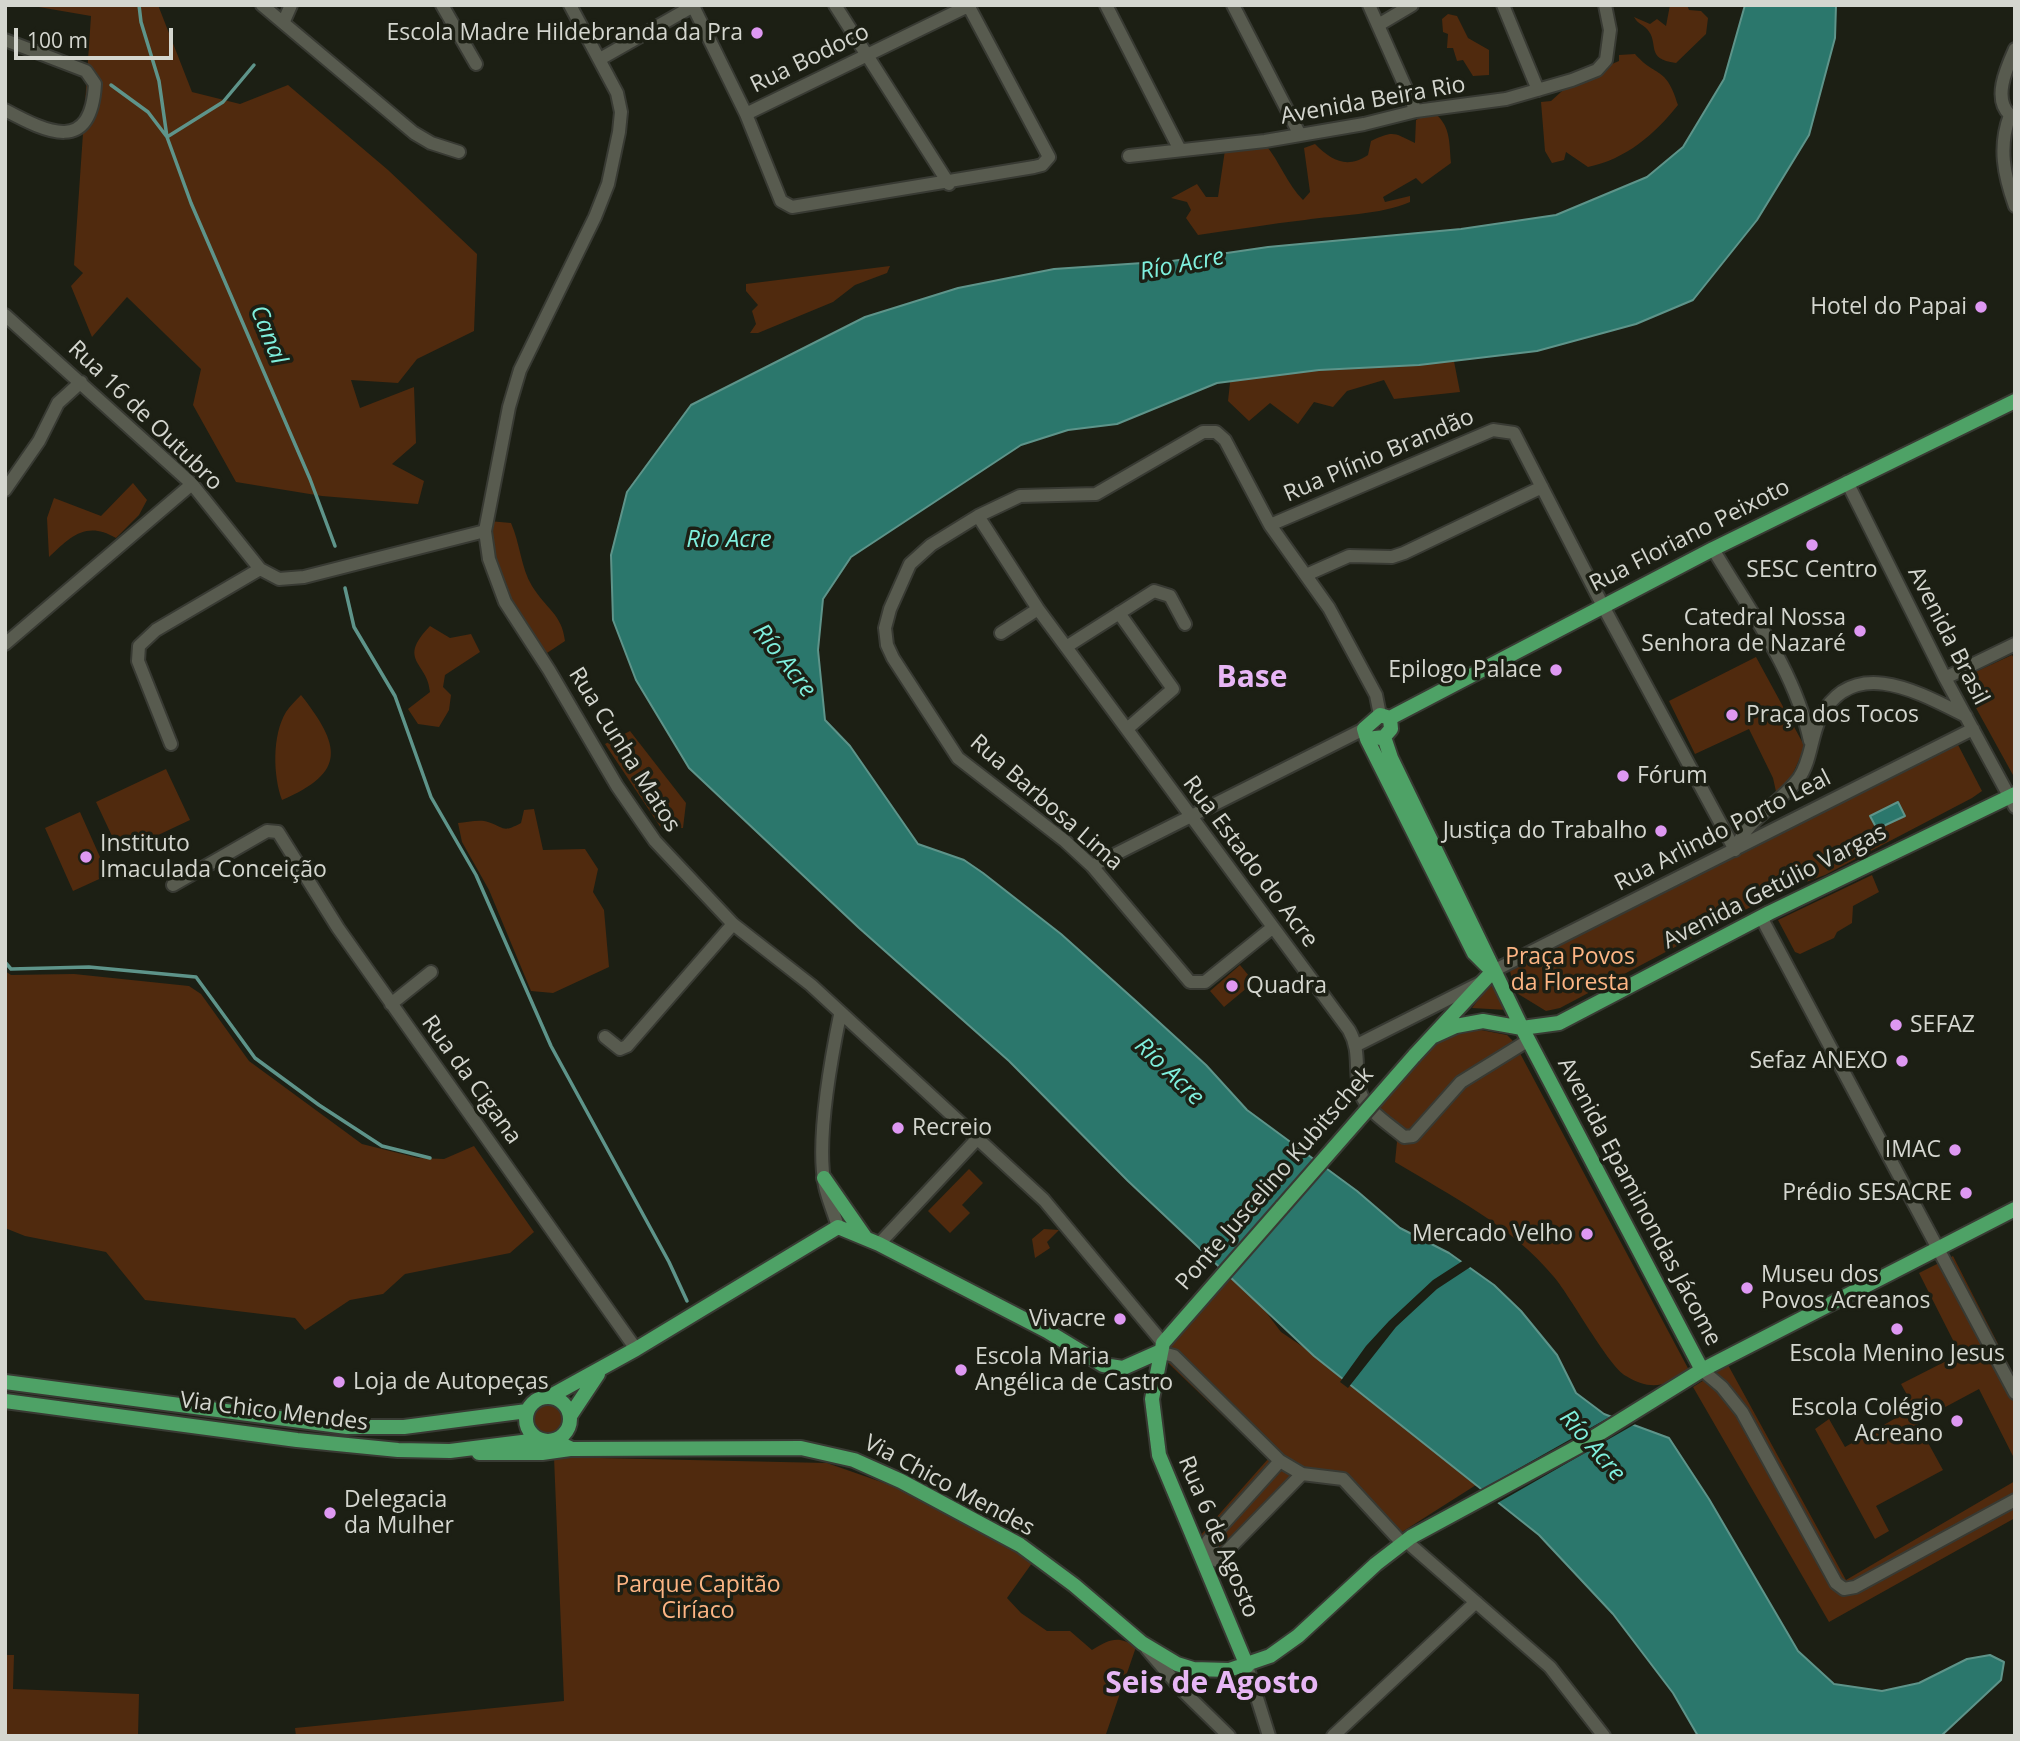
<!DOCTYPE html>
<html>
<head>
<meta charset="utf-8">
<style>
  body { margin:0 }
  #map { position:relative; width:2020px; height:1741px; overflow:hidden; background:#1c1f14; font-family:"Open Sans",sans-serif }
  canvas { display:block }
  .frame { position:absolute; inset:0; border:7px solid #d4d6cf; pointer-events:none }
  .scale { position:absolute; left:14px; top:28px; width:159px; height:32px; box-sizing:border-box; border:4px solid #d4d6cf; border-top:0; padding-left:9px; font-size:21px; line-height:24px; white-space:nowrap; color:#d4d6cf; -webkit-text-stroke:5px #1c1f14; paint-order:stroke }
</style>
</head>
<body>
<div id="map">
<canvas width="2020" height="1741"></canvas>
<div class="frame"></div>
<div class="scale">100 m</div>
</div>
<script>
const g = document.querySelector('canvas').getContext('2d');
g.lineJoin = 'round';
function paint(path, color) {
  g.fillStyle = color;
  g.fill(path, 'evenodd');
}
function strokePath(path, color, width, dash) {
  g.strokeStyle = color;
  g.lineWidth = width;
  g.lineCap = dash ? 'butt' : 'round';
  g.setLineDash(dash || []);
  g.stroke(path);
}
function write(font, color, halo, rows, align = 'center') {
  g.font = font + ' "Open Sans",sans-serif';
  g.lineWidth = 7;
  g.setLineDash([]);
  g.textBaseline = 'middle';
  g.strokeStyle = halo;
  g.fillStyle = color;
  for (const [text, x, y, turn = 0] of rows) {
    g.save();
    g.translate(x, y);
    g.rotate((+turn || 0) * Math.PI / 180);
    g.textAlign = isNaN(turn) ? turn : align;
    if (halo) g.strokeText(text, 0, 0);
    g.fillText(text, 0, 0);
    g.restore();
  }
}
const green = new Path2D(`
  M27 5H158L192 92 240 104 288 85 388 170 477 254 474 331 417 359 398 383 351 380 360 408 414 387 416 443 392 464 424 481 418 504 322 496 236 482 193 405 201 369 127 297 92 337 71 286 83 273 74 265 91 16Z
  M1670 5H1687L1689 10 1701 11 1708 18 1706 34 1676 63C1644 59 1660 43 1647 29 1642 24 1638 24 1634 17L1650 24 1657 19 1666 26Z
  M1448 14 1457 16 1468 38 1489 50V75L1473 76 1463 60 1457 61 1453 48H1447L1448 34 1443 32 1442 19Z
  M1635 54C1656 78 1666 65 1678 105 1654 135 1626 159 1588 167L1566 152 1564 160 1552 163 1545 151 1541 102 1551 101 1571 83 1578 85 1581 77 1619 61V55Z
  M1432 111C1451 125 1449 141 1451 163L1422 184 1416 178 1383 197 1385 202 1410 196V202C1381 215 1337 215 1305 220 1269 224 1234 230 1198 235L1186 218 1191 210 1187 202 1171 198 1197 184 1206 197H1218L1225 150 1265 144C1280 162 1287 184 1303 200L1310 192 1304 148 1315 144C1332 161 1347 169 1368 155L1371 141C1394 130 1394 133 1415 143L1416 120Z
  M890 266 887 273 855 285 833 302 758 333H750L756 324 752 311 758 305 746 291V284Z
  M1452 351 1460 392 1394 399 1384 380 1347 391 1333 407 1314 402 1298 424 1270 403 1249 421 1228 401 1232 365Z
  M133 483 147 500 139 515 116 538C86 520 70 537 49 557L47 518 54 498 101 516Z
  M489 521 511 523C520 543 521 568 532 586 546 609 562 614 565 641L544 655 499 584Z
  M430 626 450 638 471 634 480 652 445 675 443 687 451 695 449 710 439 727 418 724 408 709 430 692C428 662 396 661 430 626Z
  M2012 655 2015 660 2013 775 1960 679Z
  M1756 657 1805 747 1788 784 1777 796 1773 778 1749 729 1695 754 1669 701Z
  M301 695C340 745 348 772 282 800 273 776 272 735 286 712 290 706 296 700 301 695Z
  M630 731 686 803 683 828H661L605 744Z
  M1956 741 1982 791 1972 798 1825 875 1779 892 1560 1008 1546 1011 1515 992 1510 971 1540 953 1756 847Z
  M166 769 190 820 120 853 96 802Z
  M534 809 543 850 585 849 598 869 593 892 604 910 609 967 553 993 531 991 489 890 462 842 458 823C467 822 481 819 488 822 506 828 502 833 521 823L524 810Z
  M80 812 108 875 73 891 45 828Z
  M1872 875 1879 892 1853 906 1852 923 1837 932 1834 938 1800 954 1795 952 1778 920Z
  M1240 965 1254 982 1224 1007 1210 991Z
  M5 971 11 975 74 974 189 986 201 994 249 1061 362 1144 418 1158 444 1159 474 1146 534 1232 510 1253 405 1274 383 1294 350 1300 305 1330 295 1318 145 1300 106 1252 25 1236 5 1228Z
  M1492 981 1507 1010 1472 1008Z
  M1481 1030 1507 1035 1514 1042 1690 1372C1666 1385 1652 1392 1626 1376 1609 1367 1571 1297 1554 1277 1512 1226 1451 1196 1395 1162L1397 1142 1377 1106C1409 1071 1430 1032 1481 1030Z
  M969 1169 983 1183 962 1205 970 1213 950 1233 928 1211Z
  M1044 1229 1059 1230 1047 1242 1050 1248 1035 1258 1032 1239Z
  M1953 1256 2015 1377V1460L1979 1389 1921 1420 1901 1384 1960 1354 1919 1273Z
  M1235 1271 1281 1332 1337 1370 1476 1485 1391 1539 1342 1487 1306 1475 1214 1570 1199 1537 1268 1459 1167 1362 1171 1343Z
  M1728 1365 1846 1580 2015 1481V1518L1829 1622 1693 1387Z
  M532 1419a17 17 0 1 1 34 0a17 17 0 1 1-34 0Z
  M1910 1410 1943 1470 1876 1506 1889 1531 1875 1539 1815 1429 1829 1419 1845 1447Z
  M554 1457 827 1463 933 1500 1035 1559 1007 1598 1021 1613 1047 1631H1070L1092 1650C1110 1639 1118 1635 1136 1647L1106 1734 296 1736 295 1728 564 1701Z
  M5 1655H14L13 1689 139 1694 138 1736H5Z`);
const water = new Path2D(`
  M1745 5H1836L1835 38 1809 135 1757 220 1693 300 1636 324 1537 351 1419 365 1319 370 1217 383 1117 424 1068 430 1021 445 851 557 823 599 818 650 825 720 850 746 918 844 964 860 983 873 1061 934 1137 1002 1206 1065 1247 1110 1357 1191 1400 1228 1449 1253 1494 1285 1521 1311 1557 1355 1576 1393 1604 1414 1669 1438 1709 1499 1798 1651 1834 1684 1882 1691 1919 1683 1967 1659 1990 1655 2004 1662 2001 1680 1941 1736H1698L1673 1693 1613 1614 1539 1535 1314 1356 1128 1181 1009 1061 859 928 689 768 636 680 613 620 611 555 627 492 691 405 865 317 958 288 1054 269 1172 261 1268 247 1461 229 1556 215 1647 177 1683 147 1724 79Z
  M1898 802 1905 816 1877 829 1870 816Z`);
const pier = new Path2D(`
  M1464 1260 1472 1266 1437 1289 1396 1327 1348 1388 1340 1382 1366 1346 1389 1321 1433 1280Z
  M1615 1414 1637 1423 1494 1505 1477 1492Z`);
const stream = new Path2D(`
  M139 5 141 22 159 81 167 137 191 203 310 479 335 546
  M111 85 148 112 167 137 223 102 254 65
  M345 588 354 627 395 696 431 797 476 875 551 1046 669 1262 687 1301
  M5 962 11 969 89 967 196 977 255 1058 319 1105 382 1146 430 1158`);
const minor = new Path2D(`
  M262 5 414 133 431 143 459 152
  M442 5 476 64
  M570 5 617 93 621 112 619 132 608 184 595 217 520 370 509 407 485 531 489 559 505 602 549 670 617 786 655 841 733 924 811 985 1044 1200 1163 1343
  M835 5 949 184
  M1106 5 1180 150
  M1233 5 1300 135
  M1369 5 1416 111
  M1503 5 1538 90
  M693 6 746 114 781 201 792 207 1034 167 1042 165 1049 157 968 5
  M284 21 291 5
  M1380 24 1412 5
  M5 40 86 71 95 84C91 154 48 133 5 110
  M600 59 695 5
  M746 114 968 6
  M2010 115C1998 147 2004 175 2015 206
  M2010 115C1992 99 2007 67 2015 49
  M1129 156 1265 141 1364 124 1416 111 1506 99 1572 80 1597 70 1606 60 1610 30 1605 5
  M5 315 192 484 260 569 279 579 304 577 485 531
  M1847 482 1945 678 2015 807
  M5 490 39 441 58 403 81 382
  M978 516 1038 609 1349 1030C1362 1053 1353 1072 1361 1094 1367 1111 1390 1125 1404 1137L1413 1136 1461 1082 1529 1040
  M1270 525 1493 430 1514 433 1603 606 1735 850
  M1713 549C1749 610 1795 670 1810 741
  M1306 575 1349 556 1392 557 1404 553 1542 487
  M1119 613 1173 689 1127 729
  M1001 633 1038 609
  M5 644 192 484
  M1066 647 1154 591 1170 596 1185 624
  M1945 678 2015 644
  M171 744 138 661 139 646 156 630 260 569
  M1735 850C1747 818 1779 805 1799 778 1811 761 1811 737 1820 718 1853 654 1920 693 1966 716
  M1092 866 1364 729
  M173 885 267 831 278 832 338 928 636 1349
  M1761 917 2015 1393
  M1272 928 1205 982H1190L1092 866 1065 841 958 758 893 658 887 645 885 628 890 609 910 564 931 545 978 516 1020 496 1096 494 1203 432H1216L1225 440 1270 525 1329 608 1376 695 1380 715
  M1493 971 1973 729
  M391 1004 431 972
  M605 1037 620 1049 627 1046 733 924
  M1357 1045 1480 983
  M838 1227C834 1213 828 1200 825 1186 816 1142 831 1059 840 1015
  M879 1244 977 1139
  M1159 1352 1174 1356 1280 1461 1302 1474 1343 1479 1402 1543
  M1702 1370 1722 1387 1742 1412 1836 1583 1844 1589 1855 1587 2015 1500
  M1280 1461 1208 1541 1217 1561 1302 1474
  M1406 1541 1550 1667 1604 1736
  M1147 1649 1183 1691 1229 1736
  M1247 1666 1269 1736
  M1333 1736 1476 1602`);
const major = new Path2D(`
  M1380 715 1390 718 1391 729 1384 737 1367 739 1364 729Z
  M1390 718 1713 549 2015 401
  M1384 737 1391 758 1522 1028 1702 1370
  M1367 739 1474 953 1487 966
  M1434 1036 1456 1026 1483 1021 1522 1028 1559 1023 1769 913 2015 794
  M1414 1056 1493 971
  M824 1178 865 1237
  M5 1382 347 1427H404L527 1411
  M526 1419a22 22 0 1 1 44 0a22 22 0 1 1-44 0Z
  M549 1397 636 1349 838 1227 879 1244 1047 1331 1103 1365 1123 1368 1159 1352
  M5 1401 297 1440 398 1450 450 1451 538 1440
  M570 1416 598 1374
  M555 1441 572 1449 801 1448 854 1460 901 1481 1020 1545 1074 1585 1142 1643 1177 1664 1193 1669 1229 1670 1270 1656 1298 1636 1376 1564 1411 1537 1581 1445 1702 1370 2015 1209
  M479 1453H542L570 1449
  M1247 1666 1159 1455 1152 1399 1163 1343 1282 1207`);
const majorBridge = new Path2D(`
  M1282 1207 1414 1056`);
const markers = [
  [757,33,7,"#de98f2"],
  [1981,307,7,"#de98f2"],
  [1812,545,7,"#de98f2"],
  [1860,631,7,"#de98f2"],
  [1556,670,7,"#de98f2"],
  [1732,715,7,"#de98f2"],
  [1623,776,7,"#de98f2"],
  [1661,831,7,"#de98f2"],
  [86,857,7,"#de98f2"],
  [1232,986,7,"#de98f2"],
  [1896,1025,7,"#de98f2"],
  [1902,1061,7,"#de98f2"],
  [898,1128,7,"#de98f2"],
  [1955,1150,7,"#de98f2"],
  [1966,1193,7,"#de98f2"],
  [1587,1234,7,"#de98f2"],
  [1747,1288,7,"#de98f2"],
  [1120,1319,7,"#de98f2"],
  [1897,1329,7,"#de98f2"],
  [961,1370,7,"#de98f2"],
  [339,1382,7,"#de98f2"],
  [1957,1421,7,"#de98f2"],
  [330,1513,7,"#de98f2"]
];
const poiNames = [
  ["Escola Madre Hildebranda da Pra",743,33],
  ["Hotel do Papai",1967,307],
  ["SESC Centro",1812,570,"center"],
  ["Catedral Nossa",1846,618],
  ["Senhora de Nazaré",1846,644],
  ["Epilogo Palace",1542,670],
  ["Praça dos Tocos",1746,715,"left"],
  ["Fórum",1637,776,"left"],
  ["Justiça do Trabalho",1647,831],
  ["Instituto",100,844,"left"],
  ["Imaculada Conceição",100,870,"left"],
  ["Quadra",1246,986,"left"],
  ["SEFAZ",1910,1025,"left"],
  ["Sefaz ANEXO",1888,1061],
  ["Recreio",912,1128,"left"],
  ["IMAC",1941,1150],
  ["Prédio SESACRE",1952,1193],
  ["Mercado Velho",1573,1234],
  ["Museu dos",1761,1275,"left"],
  ["Povos Acreanos",1761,1301,"left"],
  ["Vivacre",1106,1319],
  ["Escola Menino Jesus",1897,1354,"center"],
  ["Escola Maria",975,1357,"left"],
  ["Angélica de Castro",975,1383,"left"],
  ["Loja de Autopeças",353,1382,"left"],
  ["Escola Colégio",1943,1408],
  ["Acreano",1943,1434],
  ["Delegacia",344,1500,"left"],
  ["da Mulher",344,1526,"left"]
];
const streetNames = [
  ["Rua Bodoco",810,59,-26],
  ["Avenida Beira Rio",1373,101,-10],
  ["Rua 16 de Outubro",145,416,44],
  ["Rua Plínio Brandão",1379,456,-23],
  ["Rua Floriano Peixoto",1690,536,-27],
  ["Avenida Brasil",1948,636,63],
  ["Rua Cunha Matos",624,750,58],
  ["Rua Barbosa Lima",1046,803,41],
  ["Rua Arlindo Porto Leal",1723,831,-27],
  ["Rua Estado do Acre",1250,862,53],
  ["Avenida Getúlio Vargas",1775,887,-27],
  ["Rua da Cigana",471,1080,54],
  ["Ponte Juscelino Kubitschek",1275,1179,-49],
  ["Avenida Epaminondas Jácome",1639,1202,62],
  ["Via Chico Mendes",274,1412,7],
  ["Via Chico Mendes",949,1486,28],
  ["Rua 6 de Agosto",1218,1537,67]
];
const parkNames = [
  ["Praça Povos",1570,957],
  ["da Floresta",1570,983],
  ["Parque Capitão",698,1585],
  ["Ciríaco",698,1611]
];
const waterNames = [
  ["Río Acre",1182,265,-11],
  ["Canal",268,335,68],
  ["Rio Acre",729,540],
  ["Río Acre",784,661,52],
  ["Río Acre",1169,1072,44],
  ["Río Acre",1592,1446,49]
];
const districtNames = [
  ["Base",1252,678],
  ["Seis de Agosto",1212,1684]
];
paint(green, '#502a0e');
paint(water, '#2b776c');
strokePath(water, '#5e948a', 2);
paint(pier, '#1c1f14');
strokePath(stream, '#5e948a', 3.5);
strokePath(minor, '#383a33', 16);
strokePath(major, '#383a33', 18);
strokePath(minor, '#585b4f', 12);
strokePath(major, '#4ea266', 14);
strokePath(majorBridge, '#383a33', 18, []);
strokePath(majorBridge, '#4ea266', 14);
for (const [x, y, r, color] of markers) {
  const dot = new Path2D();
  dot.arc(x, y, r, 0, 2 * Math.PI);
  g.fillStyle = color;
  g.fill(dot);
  strokePath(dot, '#1c1f14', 2.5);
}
write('23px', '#d4d6cf', '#1c1f14', poiNames, 'right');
write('23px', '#d4d6cf', '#1c1f14', streetNames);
write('23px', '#fdb584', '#1c1f14', parkNames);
write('italic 24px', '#7fefdd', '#1c1f14', waterNames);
write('bold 30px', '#e7b6f5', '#1c1f14', districtNames);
</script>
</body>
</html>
